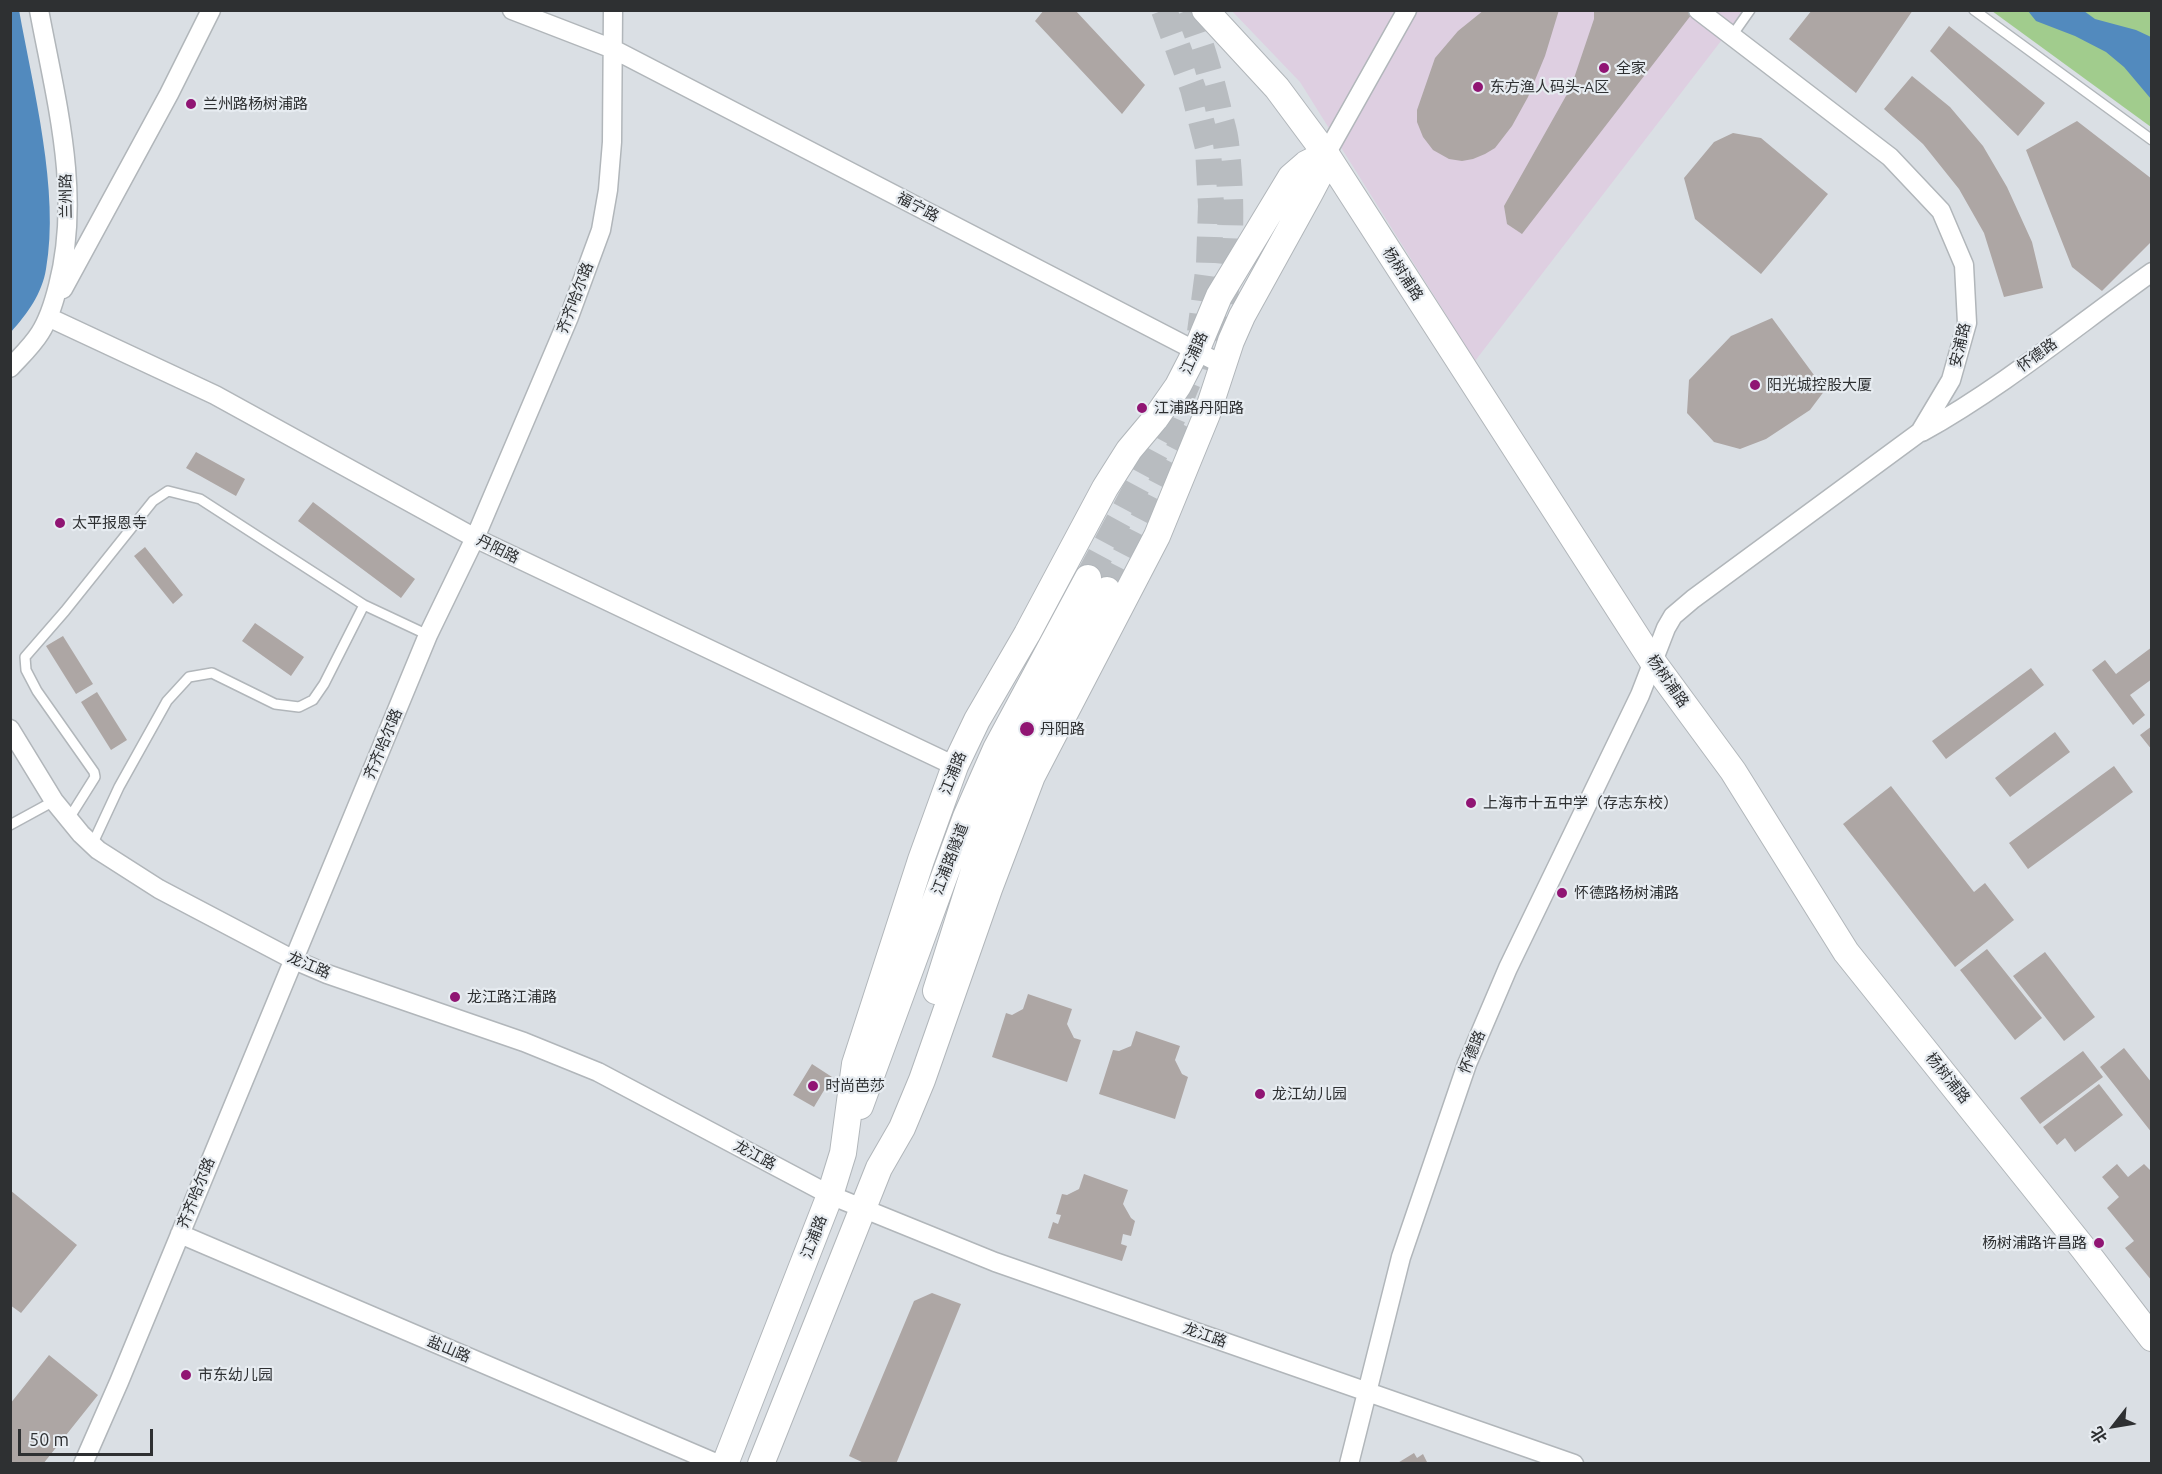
<!DOCTYPE html>
<html>
<head>
<meta charset="utf-8">
<style>
  body { margin:0 }
  #map { position:relative; width:2162px; height:1474px; overflow:hidden; background:#dadfe4; font-family:Ubuntu,"Noto Sans SC",sans-serif }
  canvas { display:block }
  .frame { position:absolute; inset:0; border:12px solid #2e3032; pointer-events:none }
  .north { position:absolute; left:2084px; top:1396px; width:60px; height:60px; -webkit-text-stroke:4px #e7ecf1; paint-order:stroke; rotate:239deg; font-size:16px; font-weight:700; line-height:24px; text-align:center; color:#2e3032 }
  .north::after { content:''; display:block; margin:auto; width:21px; height:27px; background:#2e3032; clip-path:polygon(50% 0,100% 100%,50% 72%,0 100%) }
  .scale { position:absolute; left:18px; top:1429px; width:135px; height:27px; box-sizing:border-box; border:3px solid #2e3032; border-top:0; padding-left:8px; font-size:18px; line-height:21px; white-space:nowrap; color:#2e3032; -webkit-text-stroke:4px #e7ecf1; paint-order:stroke }
</style>
</head>
<body>
<div id="map">
<canvas width="2162" height="1474"></canvas>
<div class="frame"></div>
<div class="north">北</div>
<div class="scale">50 m</div>
</div>
<script>
const g = document.querySelector('canvas').getContext('2d');
g.lineJoin = 'round';
function paint(path, color) {
  g.fillStyle = color;
  g.fill(path, 'evenodd');
}
function strokePath(path, color, width, dash) {
  g.strokeStyle = color;
  g.lineWidth = width;
  g.lineCap = dash ? 'butt' : 'round';
  g.setLineDash(dash || []);
  g.stroke(path);
}
function write(font, color, halo, rows, align = 'center') {
  g.font = font + ' Ubuntu,"Noto Sans SC",sans-serif';
  g.lineWidth = 4.5;
  g.setLineDash([]);
  g.textBaseline = 'middle';
  g.strokeStyle = halo;
  g.fillStyle = color;
  for (const [text, x, y, turn = 0] of rows) {
    g.save();
    g.translate(x, y);
    g.rotate((+turn || 0) * Math.PI / 180);
    g.textAlign = isNaN(turn) ? turn : align;
    if (halo) g.strokeText(text, 0, 0);
    g.fillText(text, 0, 0);
    g.restore();
  }
}
const commercial = new Path2D(`
  M1232 11H1744L1475 361 1300 82Z`);
const green = new Path2D(`
  M1992 11H2151V127Z`);
const water = new Path2D(`
  M19 10C33 88 60 192 46 269 42 294 27 314 11 332L10 11Z
  M2028 11H2084L2095 19 2136 30 2151 37V99L2124 67 2106 52 2075 36 2036 21Z`);
const building = new Path2D(`
  M1044 10H1075L1145 85 1122 114 1035 21Z
  M1484 10H1559L1545 56 1528 97 1512 126 1495 148 1485 154 1473 159 1462 161 1449 159 1433 150 1423 137 1417 122V110L1435 58 1458 31Z
  M1594 10H1695L1522 234 1507 224 1504 206 1571 87 1594 19Z
  M1812 10H1913L1856 93 1789 39Z
  M1949 26 2045 103 2018 136 1930 51Z
  M1912 76 1950 107 1983 146 2007 187 2032 242 2043 288 2004 297 1984 233 1959 189 1923 144 1884 109Z
  M2077 121 2152 179V241L2102 291 2072 267 2026 150Z
  M1733 133 1761 138 1828 194 1761 274 1695 219 1684 178 1714 142Z
  M1772 318 1825 390 1810 410 1766 439 1740 449 1714 442 1687 413 1689 380 1731 336Z
  M196 452 245 479 236 496 186 468Z
  M313 502 415 579 401 598 298 521Z
  M145 547 183 595 173 604 134 556Z
  M255 623 304 657 291 676 242 641Z
  M63 636 93 684 76 694 46 646Z
  M2152 647V679L2130 695 2145 715 2133 725 2092 670 2105 660 2116 674Z
  M2031 668 2044 685 1946 759 1932 741Z
  M97 692 127 740 111 750 81 702Z
  M2152 726V750L2140 735Z
  M2055 732 2070 752 2010 797 1995 778Z
  M2114 766 2133 792 2028 869 2009 843Z
  M1891 786 1974 892 1985 883 2014 920 1955 967 1843 824Z
  M1987 949 2042 1018 2015 1040 1960 970Z
  M2045 952 2095 1017 2064 1041 2013 976Z
  M1028 994 1072 1009 1067 1024 1074 1038 1081 1040 1067 1082 992 1057 1006 1013 1012 1015 1023 1009Z
  M1136 1031 1180 1046 1175 1060 1182 1074 1188 1077 1175 1119 1099 1094 1113 1050 1119 1051 1131 1046Z
  M2124 1048 2152 1083V1133L2100 1067Z
  M2083 1051 2103 1077 2040 1124 2020 1098Z
  M812 1064 832 1077 814 1107 793 1095Z
  M2099 1084 2123 1115 2075 1152 2065 1138 2057 1145 2043 1127Z
  M2117 1164 2128 1177 2144 1164 2152 1172V1281L2125 1248 2134 1241 2107 1208 2119 1197 2102 1177Z
  M1084 1174 1128 1190 1123 1204 1131 1218 1135 1221 1131 1236 1123 1234 1121 1244 1127 1246 1122 1261 1048 1238 1053 1222 1058 1224 1061 1215 1056 1214 1062 1194 1067 1195 1079 1189Z
  M10 1190 77 1245 21 1313 10 1305Z
  M932 1293 961 1304 896 1464H866L849 1456 914 1301Z
  M49 1355 98 1395 43 1464H10V1404Z
  M1414 1453 1417 1458 1423 1454 1428 1464H1396Z`);
const secondaryTunnel = new Path2D(`
  M1164 10 1193 89 1208 148 1211 206 1209 264 1200 332
  M1188 10C1201 42 1210 74 1218 107 1220 119 1225 131 1226 143 1235 215 1230 301 1210 371
  M1088 578 1167 431 1188 382
  M1107 590 1191 425`);
const service = new Path2D(`
  M1974 10 2152 140
  M1731 37 1750 10
  M364 605 428 635
  M68 820 95 777 94 772 37 691 26 670 25 657 65 611 153 501 168 491 200 499 364 605 324 684 313 700 299 707 275 704 212 673 189 677 167 701 119 787 92 845
  M10 825 54 801`);
const minor = new Path2D(`
  M512 10 613 49 1223 365
  M1326 154 1407 10
  M63 289 169 94 211 10
  M48 317 215 395 475 538 955 766
  M10 368C20 357 32 346 40 333 49 319 54 302 58 286 82 194 56 101 39 10
  M1922 432C2003 387 2076 326 2152 272
  M10 729 54 801 81 834 98 850 159 889 292 959 327 974 524 1042 598 1072 830 1195 995 1262 1574 1464
  M180 1234 718 1464
  M83 1464 119 1382 428 635 475 538 569 317 601 230 608 190 612 142 613 10
  M1349 1464 1401 1257 1467 1064 1508 968 1640 695 1666 628 1673 616 1693 599 1920 432 1951 380 1967 323 1964 265 1941 211 1890 157 1698 10`);
const secondary = new Path2D(`
  M1205 10 1277 88 1326 154 1653 662 1733 771 1846 952 2083 1248 2152 1338
  M936 991 990 820 1013 763 1107 590
  M860 1106 966 817 996 749 1088 578
  M725 1464 830 1195 843 1153 855 1064 921 860 955 766 977 720 1027 634 1105 488 1129 450 1155 419 1178 386 1196 351 1219 296 1291 177 1306 164 1326 154
  M761 1464 879 1168 902 1128 922 1080 989 889 1032 776 1157 536 1207 414 1231 341 1242 316 1310 193 1320 174 1326 154`);
const markers = [
  [1604,68,6,"#901573"],
  [1478,87,6,"#901573"],
  [191,104,6,"#901573"],
  [1755,385,6,"#901573"],
  [1142,408,6,"#901573"],
  [60,523,6,"#901573"],
  [1027,729,8,"#901573"],
  [1471,803,6,"#901573"],
  [1562,893,6,"#901573"],
  [455,997,6,"#901573"],
  [813,1086,6,"#901573"],
  [1260,1094,6,"#901573"],
  [2099,1243,6,"#901573"],
  [186,1375,6,"#901573"]
];
const poiNames = [
  ["全家",1616,68],
  ["东方渔人码头-A区",1490,87],
  ["兰州路杨树浦路",203,104],
  ["阳光城控股大厦",1767,385],
  ["江浦路丹阳路",1154,408],
  ["太平报恩寺",72,523],
  ["丹阳路",1040,729],
  ["上海市十五中学（存志东校）",1483,803],
  ["怀德路杨树浦路",1574,893],
  ["龙江路江浦路",467,997],
  ["时尚芭莎",825,1086],
  ["龙江幼儿园",1272,1094],
  ["杨树浦路许昌路",2087,1243,"right"],
  ["市东幼儿园",198,1375]
];
const streetNames = [
  ["兰州路",66,196,-91],
  ["福宁路",918,207,28],
  ["杨树浦路",1403,274,57],
  ["齐齐哈尔路",575,298,-69],
  ["安浦路",1960,345,-77],
  ["江浦路",1194,353,-66],
  ["怀德路",2037,355,-36],
  ["丹阳路",498,549,26],
  ["杨树浦路",1668,681,55],
  ["齐齐哈尔路",383,744,-67],
  ["江浦路",953,773,-68],
  ["江浦路隧道",950,859,-69],
  ["龙江路",309,965,23],
  ["怀德路",1472,1052,-68],
  ["杨树浦路",1948,1078,51],
  ["龙江路",755,1155,28],
  ["齐齐哈尔路",196,1193,-68],
  ["江浦路",814,1237,-69],
  ["龙江路",1205,1335,19],
  ["盐山路",449,1349,23]
];
paint(commercial, '#decfe1');
paint(green, '#a1cc8d');
paint(water, '#528abe');
paint(building, '#ada6a4');
strokePath(secondaryTunnel, '#b8bcc0', 26, [26, 13]);
strokePath(service, '#b1b6ba', 12);
strokePath(minor, '#b1b6ba', 21);
strokePath(secondary, '#b1b6ba', 28);
strokePath(service, '#fff', 9);
strokePath(minor, '#fff', 18);
strokePath(secondary, '#fff', 26);
for (const [x, y, r, color] of markers) {
  const dot = new Path2D();
  dot.arc(x, y, r, 0, 2 * Math.PI);
  g.fillStyle = color;
  g.fill(dot);
  strokePath(dot, '#e7ecf1', 2);
}
write('15px', '#2e3032', '#e7ecf1', poiNames, 'left');
write('15px', '#2e3032', '#e7ecf1', streetNames);
</script>
</body>
</html>
